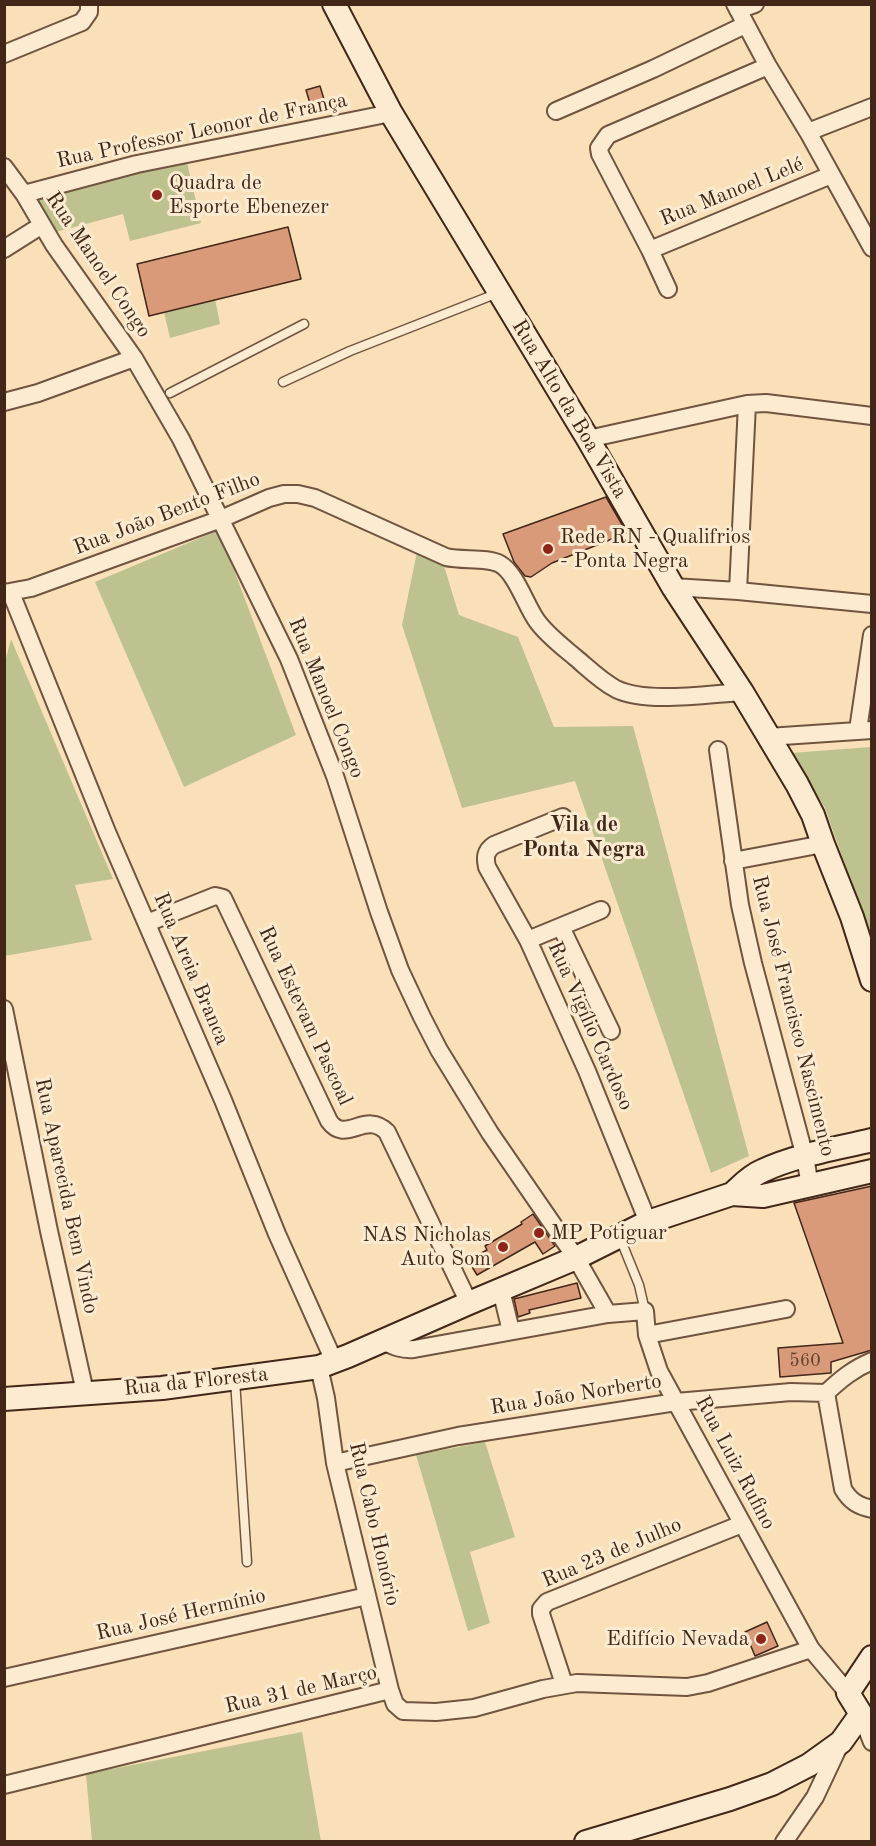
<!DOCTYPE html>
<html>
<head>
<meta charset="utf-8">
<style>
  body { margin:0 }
  #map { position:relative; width:876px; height:1846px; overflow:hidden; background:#fae0b8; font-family:"Old Standard TT",serif }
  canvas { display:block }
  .frame { position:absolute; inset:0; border:6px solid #422618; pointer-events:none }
</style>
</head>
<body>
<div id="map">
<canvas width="876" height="1846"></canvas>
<div class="frame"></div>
</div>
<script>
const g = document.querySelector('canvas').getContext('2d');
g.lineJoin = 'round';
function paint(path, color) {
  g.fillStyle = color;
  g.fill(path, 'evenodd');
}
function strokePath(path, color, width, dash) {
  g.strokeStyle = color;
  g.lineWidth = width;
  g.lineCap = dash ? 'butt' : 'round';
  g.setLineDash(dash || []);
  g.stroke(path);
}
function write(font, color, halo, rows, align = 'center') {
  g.font = font + ' "Old Standard TT",serif';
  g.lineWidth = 6;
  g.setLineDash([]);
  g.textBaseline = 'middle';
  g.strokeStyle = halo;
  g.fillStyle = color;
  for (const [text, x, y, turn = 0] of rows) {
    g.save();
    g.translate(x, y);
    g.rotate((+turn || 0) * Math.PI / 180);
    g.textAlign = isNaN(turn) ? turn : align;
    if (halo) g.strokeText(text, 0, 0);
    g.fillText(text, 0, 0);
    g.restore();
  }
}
const green = new Path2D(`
  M186 158 201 223 130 241 123 214 48 234 24 201Z
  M215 299 220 324 170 338 164 312Z
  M219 530 296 735 184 787 95 582Z
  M417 552 444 566 459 615 518 637 554 727 633 726 749 1156 711 1173 575 781 462 808 402 625Z
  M11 639 113 879 75 885 92 940 5 956 4 666Z
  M871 747V940L825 808 791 753Z
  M485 1442 515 1537 470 1552 490 1623 468 1631 416 1455Z
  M302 1732 321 1841H92L86 1774Z`);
const building = new Path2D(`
  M320 86 326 106 312 110 306 90Z
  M288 227 301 279 149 316 137 264Z
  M606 497 627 533 552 563 531 577 525 576 514 562 503 534Z
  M872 1186V1350L831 1362V1373L780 1377 778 1348 843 1343 794 1203Z
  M533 1214 555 1246 543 1254 535 1242 477 1275 468 1260 487 1250 485 1246 522 1224 521 1222Z
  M577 1283 581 1298 529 1310 530 1313 518 1317 514 1299Z
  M767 1622 778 1646 755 1656 745 1632Z`);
const lane = new Path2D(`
  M283 382 350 351 498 293
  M170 393 304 324
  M620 1238 639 1285 645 1311
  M235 1380 247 1562`);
const street = new Path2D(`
  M735 4 768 66 808 132 872 248
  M738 10 755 4
  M4 54 82 22 89 12V4
  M556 111 653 69 745 25
  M808 132 872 107
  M4 167 24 194 54 245 134 358 181 439 289 659 335 776 379 912 400 970 422 1017 439 1050 490 1133 576 1258 608 1314
  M24 194 137 164 391 113
  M4 249 42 225
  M650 250 831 175
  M668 289 650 250 600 154 599 148 608 135 768 66
  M4 402 38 393 134 358
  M588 439 747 404 766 403 872 416
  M673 587 738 591 872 604
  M738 591 747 404
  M4 593 31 588 221 519 269 498 284 494H298L315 498 446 557C462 561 487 557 500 564 516 573 526 606 537 621 547 635 563 647 576 658 589 669 601 681 616 689 646 704 708 694 742 692
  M11 593 107 832 223 1100 277 1234 334 1361
  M858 730 872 635
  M768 737 872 730
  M718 750 740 905 753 963 805 1157 810 1186
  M563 817 494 845C485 851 485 858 487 867L528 940 587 1071 648 1222
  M733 861 823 844
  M147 923 215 896 223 898 329 1121C346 1145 365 1110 387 1132L469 1303
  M561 927 611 1031
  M528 940 601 910
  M4 1009 49 1231 85 1392
  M501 1290 511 1331
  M647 1335 786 1309
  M382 1341C393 1346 401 1350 414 1349L608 1314 645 1311 647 1335 659 1371 811 1649 848 1693
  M319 1367 326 1398 335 1463 390 1690 395 1704 403 1711 436 1712 474 1708 543 1689 577 1683 687 1687 708 1683 811 1649
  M826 1393 843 1489C850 1501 858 1506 872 1509
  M335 1463 458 1436 676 1402 791 1392 826 1393C841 1379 853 1369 872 1361
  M4 1678 367 1596
  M564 1684 541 1614V1609L547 1602 742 1524
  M861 1714 872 1742
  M4 1785 390 1690
  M784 1842 815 1797 840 1744`);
const secondary = new Path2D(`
  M334 4 391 113 588 439 673 587 742 692 797 784 813 815 823 844 852 917 872 980
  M732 1194C741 1186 750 1176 762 1171 796 1155 835 1149 872 1140
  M4 1399 162 1388 319 1367 348 1356 469 1303 576 1258 648 1222 732 1194 763 1196 872 1171
  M586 1842 730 1799 772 1784 809 1765 841 1742 861 1714 848 1693 872 1657`);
const markers = [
  [157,195,6,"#8f2418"],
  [548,549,6,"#8f2418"],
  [539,1233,6,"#8f2418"],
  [503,1247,6,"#8f2418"],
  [761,1639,6,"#8f2418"]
];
const numberNames = [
  ["560",805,1361]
];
const streetNames = [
  ["Rua Professor Leonor de França",202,131,-12],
  ["Rua Manoel Lelé",732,192,-22],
  ["Rua Manoel Congo",98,265,56],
  ["Rua Alto da Boa Vista",569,409,59],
  ["Rua João Bento Filho",167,514,-21],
  ["Rua Manoel Congo",326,698,68],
  ["Rua Areia Branca",191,969,67],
  ["Rua Estevam Pascoal",305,1016,65],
  ["Rua José Francisco Nascimento",793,1016,76],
  ["Rua Vigílio Cardoso",590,1026,66],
  ["Rua Aparecida Bem Vindo",66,1196,78],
  ["Rua da Floresta",196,1382,-6],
  ["Rua João Norberto",576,1395,-9],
  ["Rua Luiz Rufino",735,1463,62],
  ["Rua Cabo Honório",374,1524,77],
  ["Rua 23 de Julho",612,1553,-23],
  ["Rua José Hermínio",181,1615,-13],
  ["Rua 31 de Março",301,1690,-13]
];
const poiNames = [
  ["Quadra de",169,183],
  ["Esporte Ebenezer",169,207],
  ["Rede RN - Qualifrios",560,537],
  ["- Ponta Negra",560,561],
  ["MP Potiguar",551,1233],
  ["NAS Nicholas",491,1235,"right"],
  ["Auto Som",491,1259,"right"],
  ["Edifício Nevada",749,1639,"right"]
];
const neighbourhoodNames = [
  ["Vila de",584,825],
  ["Ponta Negra",584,850]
];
paint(green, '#bdc28f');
paint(building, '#d99a7a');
strokePath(building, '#422618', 1.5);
strokePath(lane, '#705440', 11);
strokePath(street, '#705440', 20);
strokePath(secondary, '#422618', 26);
strokePath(lane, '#fcebd1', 8);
strokePath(street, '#fcebd1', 16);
strokePath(secondary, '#fcebd1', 22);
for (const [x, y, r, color] of markers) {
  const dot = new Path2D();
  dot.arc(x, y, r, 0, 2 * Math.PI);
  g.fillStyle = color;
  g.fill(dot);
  strokePath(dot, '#fcebd1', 2);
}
write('18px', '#684330', null, numberNames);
write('21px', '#422618', '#fcebd1', streetNames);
write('21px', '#422618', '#fcebd1', poiNames, 'left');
write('bold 22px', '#422618', '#fcebd1', neighbourhoodNames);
</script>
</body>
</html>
